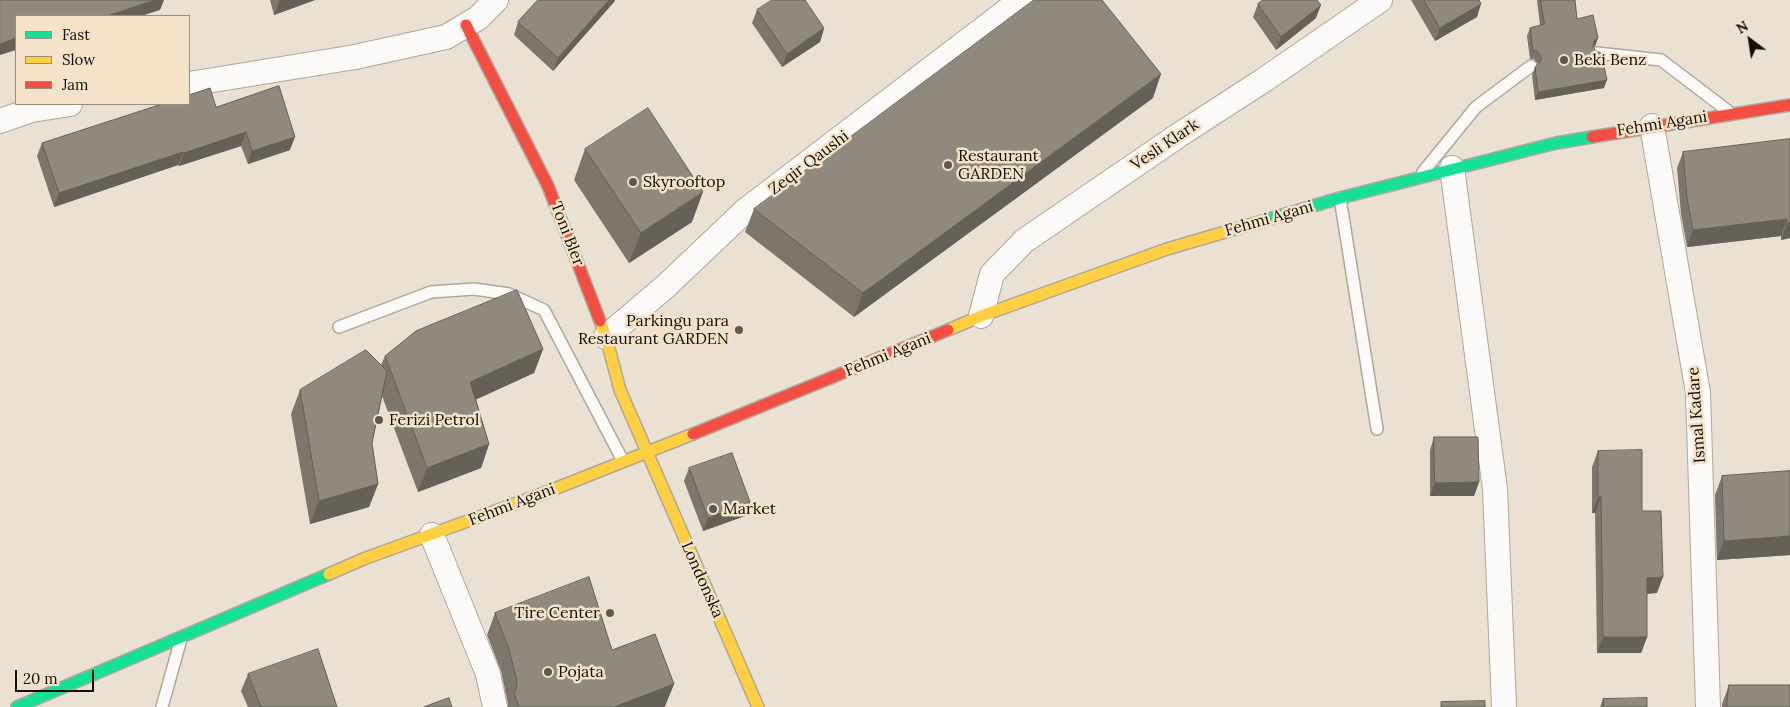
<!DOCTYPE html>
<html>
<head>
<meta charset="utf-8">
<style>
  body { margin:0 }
  #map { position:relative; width:1790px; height:707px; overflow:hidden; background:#eae1d3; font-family:Lora,serif }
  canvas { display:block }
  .legend { position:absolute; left:15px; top:15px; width:175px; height:90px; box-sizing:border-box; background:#f4e3c9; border:1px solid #9a8e7b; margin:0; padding:6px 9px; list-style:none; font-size:15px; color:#140e06 }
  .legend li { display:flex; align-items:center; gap:10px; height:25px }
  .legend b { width:25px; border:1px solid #9a8e7b }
  .north { position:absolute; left:1725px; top:15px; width:50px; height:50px; -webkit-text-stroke:4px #f4e3c9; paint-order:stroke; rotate:329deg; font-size:14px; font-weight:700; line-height:20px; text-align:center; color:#140e06 }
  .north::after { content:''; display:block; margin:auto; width:18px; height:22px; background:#140e06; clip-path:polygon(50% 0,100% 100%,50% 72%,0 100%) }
  .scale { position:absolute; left:15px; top:670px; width:79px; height:22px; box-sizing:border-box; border:2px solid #140e06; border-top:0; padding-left:6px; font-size:15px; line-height:18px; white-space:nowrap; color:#140e06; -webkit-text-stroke:4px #f4e3c9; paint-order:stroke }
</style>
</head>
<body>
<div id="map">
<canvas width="1790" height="707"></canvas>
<ul class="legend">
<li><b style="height:6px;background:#16e098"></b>Fast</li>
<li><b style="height:6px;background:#ffcf43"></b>Slow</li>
<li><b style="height:6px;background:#f24e42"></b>Jam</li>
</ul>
<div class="north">N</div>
<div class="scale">20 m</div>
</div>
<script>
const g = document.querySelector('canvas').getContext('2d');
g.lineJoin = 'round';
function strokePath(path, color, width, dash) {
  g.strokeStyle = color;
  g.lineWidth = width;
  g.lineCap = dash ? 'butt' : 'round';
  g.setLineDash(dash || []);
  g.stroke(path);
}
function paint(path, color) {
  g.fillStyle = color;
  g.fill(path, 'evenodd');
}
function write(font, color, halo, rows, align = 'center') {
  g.font = font + ' Lora,serif';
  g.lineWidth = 5;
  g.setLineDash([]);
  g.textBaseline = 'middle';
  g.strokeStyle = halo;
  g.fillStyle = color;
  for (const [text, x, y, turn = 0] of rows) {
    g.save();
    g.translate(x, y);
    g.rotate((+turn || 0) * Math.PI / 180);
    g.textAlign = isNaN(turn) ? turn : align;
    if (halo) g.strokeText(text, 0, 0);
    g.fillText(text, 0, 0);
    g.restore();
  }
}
const lane = new Path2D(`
  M1597 53 1661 60 1728 111
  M1423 172 1476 107 1531 66
  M1340 198 1377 429
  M339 327 431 292 474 289 509 294 544 310 623 461
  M162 707 181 639`);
const street = new Path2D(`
  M189 84 355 57 446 37 478 18 496 0
  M0 121 32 110 70 104
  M1652 126 1698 393 1708 707
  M1452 168 1495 489 1504 707
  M981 316 992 274 1024 241 1179 135 1264 80 1380 0
  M606 337 666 286 746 210 1021 0
  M432 535 488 674 495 707`);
const fast = new Path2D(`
  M1225 232 1340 198 1556 143 1592 137
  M17 707 329 574`);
const slow = new Path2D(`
  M600 321 606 337 620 390 758 707
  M948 330 981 316 1167 249 1225 232
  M329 574 366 558 539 495 693 434`);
const jam = new Path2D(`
  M466 25 548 186 600 321
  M1592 137 1790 105
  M693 434 948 330`);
const wall = new Path2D(`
  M270 0H315L274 15Z
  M538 0H615L614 2 553 71 514 35 518 22Z
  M1411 0H1479L1477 17 1435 41Z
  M1537 0H1575L1577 19 1598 38 1595 46 1593 47 1604 88 1535 100 1532 75 1535 67 1538 64 1534 59H1530L1527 36 1530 28 1540 25Z
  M1258 4 1316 18 1276 50 1253 17Z
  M757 10 824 28 820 42 782 67 752 23Z
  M1153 98 854 317 745 232 754 209Z
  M216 107 290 150 248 164 241 146 179 166 178 165 54 207 37 156 42 143Z
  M1790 139V238L1781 240V236L1687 247 1681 214 1677 168 1683 152Z
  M585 149 692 222 629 263 574 180Z
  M543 349 534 373 476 399 489 444 481 468 418 492 382 396 372 443 378 484 369 507 310 524 291 414 300 390 381 365 385 356Z
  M1434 437 1479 482 1474 496H1430V450Z
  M1598 451 1642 511 1657 593 1647 594V637L1641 653H1597L1595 513H1592V467Z
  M689 468 750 502 745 516 703 531 684 481Z
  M1790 471V555L1717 560 1715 495 1722 476Z
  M495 613 612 650 674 684 665 706 664 707H508V704L501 671 487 635Z
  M248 674 337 707H248L241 691Z
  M1729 685 1790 707H1722V704Z
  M1603 699 1647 707H1600Z`);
const shadedWall = new Path2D(`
  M155 0H164L160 10 141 16H107Z
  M280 0H315L274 15Z
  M609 0H615L614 2 553 71 558 58Z
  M1481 4 1477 17 1435 41 1440 28Z
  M1321 5 1316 18 1276 50 1281 37Z
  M824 28 820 42 782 67 787 54Z
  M16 38V50L0 55V44Z
  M1598 38 1595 46 1591 49 1594 41Z
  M1161 74 1153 98 854 317 863 293Z
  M1607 80 1604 88 1535 100 1538 92Z
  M246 132 241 146 179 166 184 153Z
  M295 137 290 150 248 164 252 151Z
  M183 152 178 165 54 207 59 193Z
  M703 192 692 222 629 263 641 233Z
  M1787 219 1781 236 1687 247 1693 230Z
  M1787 223H1790V238L1781 240Z
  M543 349 534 373 462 406 470 382Z
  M489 444 481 468 418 492 427 468Z
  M1479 482 1474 496H1430L1435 483Z
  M378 484 369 507 310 524 319 501Z
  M1598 497H1601L1595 513H1592Z
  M750 502 745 516 703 531 708 518Z
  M1790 536V555L1717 560 1724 541Z
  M1663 577 1657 593 1641 594 1647 578Z
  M1603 637H1647L1641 653H1597Z
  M674 684 665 706 664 707H614Z`);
const building = new Path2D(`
  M0 0H155L107 16H16V38L0 44Z
  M538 0H609L558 58 518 22Z
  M772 0H805L824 28 787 54 757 10Z
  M1034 0H1102L1161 74 863 293 754 209Z
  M1263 0H1317L1321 5 1281 37 1258 4Z
  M1424 0H1479L1481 4 1440 28Z
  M1541 0H1575L1577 19 1593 15 1598 38 1594 41 1593 47 1596 51 1601 53 1607 80 1538 92 1535 67 1541 61V57L1537 51H1533L1530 28 1544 24Z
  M279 86 295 137 252 151 246 132 184 153 183 152 59 193 42 143 162 104H189V95L210 88 216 107Z
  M648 108 703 192 641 233 585 149Z
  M1790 139V223H1787V219L1693 230 1687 198 1683 152Z
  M517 290 543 349 470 382 489 444 427 468 385 356 416 331Z
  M366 350 387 371 372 443 378 484 319 501 300 390Z
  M1434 437H1478L1479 482 1435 483Z
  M1642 450V511H1661L1663 577 1647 578V637H1603L1601 497H1598V451Z
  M732 453 750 502 708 518 689 468Z
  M1790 471V536L1724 541 1722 476Z
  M589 577 612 650 655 634 674 684 614 707H519L514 693 516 689 517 682 509 649 495 613Z
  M318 649 337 707H261L248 674Z
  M1729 685H1790V707H1727Z
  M449 698 452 707H424Z
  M1647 698V707H1604L1603 699Z
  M1485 701V707H1441V702Z`);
const markers = [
  [1564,60,5,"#5f584e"],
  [948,165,5,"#5f584e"],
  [633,182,5,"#5f584e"],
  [739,330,5,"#5f584e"],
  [379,420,5,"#5f584e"],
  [713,509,5,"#5f584e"],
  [610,613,5,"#5f584e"],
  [548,672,5,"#5f584e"]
];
const poiNames = [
  ["Beki Benz",1574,60],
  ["Restaurant",958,156],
  ["GARDEN",958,174],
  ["Skyrooftop",643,182],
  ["Parkingu para",729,321,"right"],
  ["Restaurant GARDEN",729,339,"right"],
  ["Ferizi Petrol",389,420],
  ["Market",723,509],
  ["Tire Center",600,613,"right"],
  ["Pojata",558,672]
];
const streetNames = [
  ["Fehmi Agani",1662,124,-9],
  ["Vesli Klark",1165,145,-34],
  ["Zeqir Qaushi",809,163,-37],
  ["Fehmi Agani",1269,219,-16],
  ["Toni Bler",567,234,69],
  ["Fehmi Agani",888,355,-22],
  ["Ismal Kadare",1697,415,-94],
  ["Fehmi Agani",512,505,-21],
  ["Londonska",702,580,66]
];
strokePath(lane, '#aea79c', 14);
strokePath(street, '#aea79c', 26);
strokePath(fast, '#aea79c', 14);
strokePath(slow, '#aea79c', 14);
strokePath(jam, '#aea79c', 14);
strokePath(lane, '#fcfaf8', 11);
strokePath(street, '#fcfaf8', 24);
strokePath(fast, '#16e098', 11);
strokePath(slow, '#ffcf43', 11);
strokePath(jam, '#f24e42', 11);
paint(wall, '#7c766c');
paint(shadedWall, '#656058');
paint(building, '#90897e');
strokePath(building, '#656058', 1);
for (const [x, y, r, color] of markers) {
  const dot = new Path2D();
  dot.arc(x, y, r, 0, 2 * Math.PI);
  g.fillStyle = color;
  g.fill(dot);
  strokePath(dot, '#f4e3c9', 2);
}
write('16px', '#140e06', '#f4e3c9', poiNames, 'left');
write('16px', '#140e06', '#f4e3c9', streetNames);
</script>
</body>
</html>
